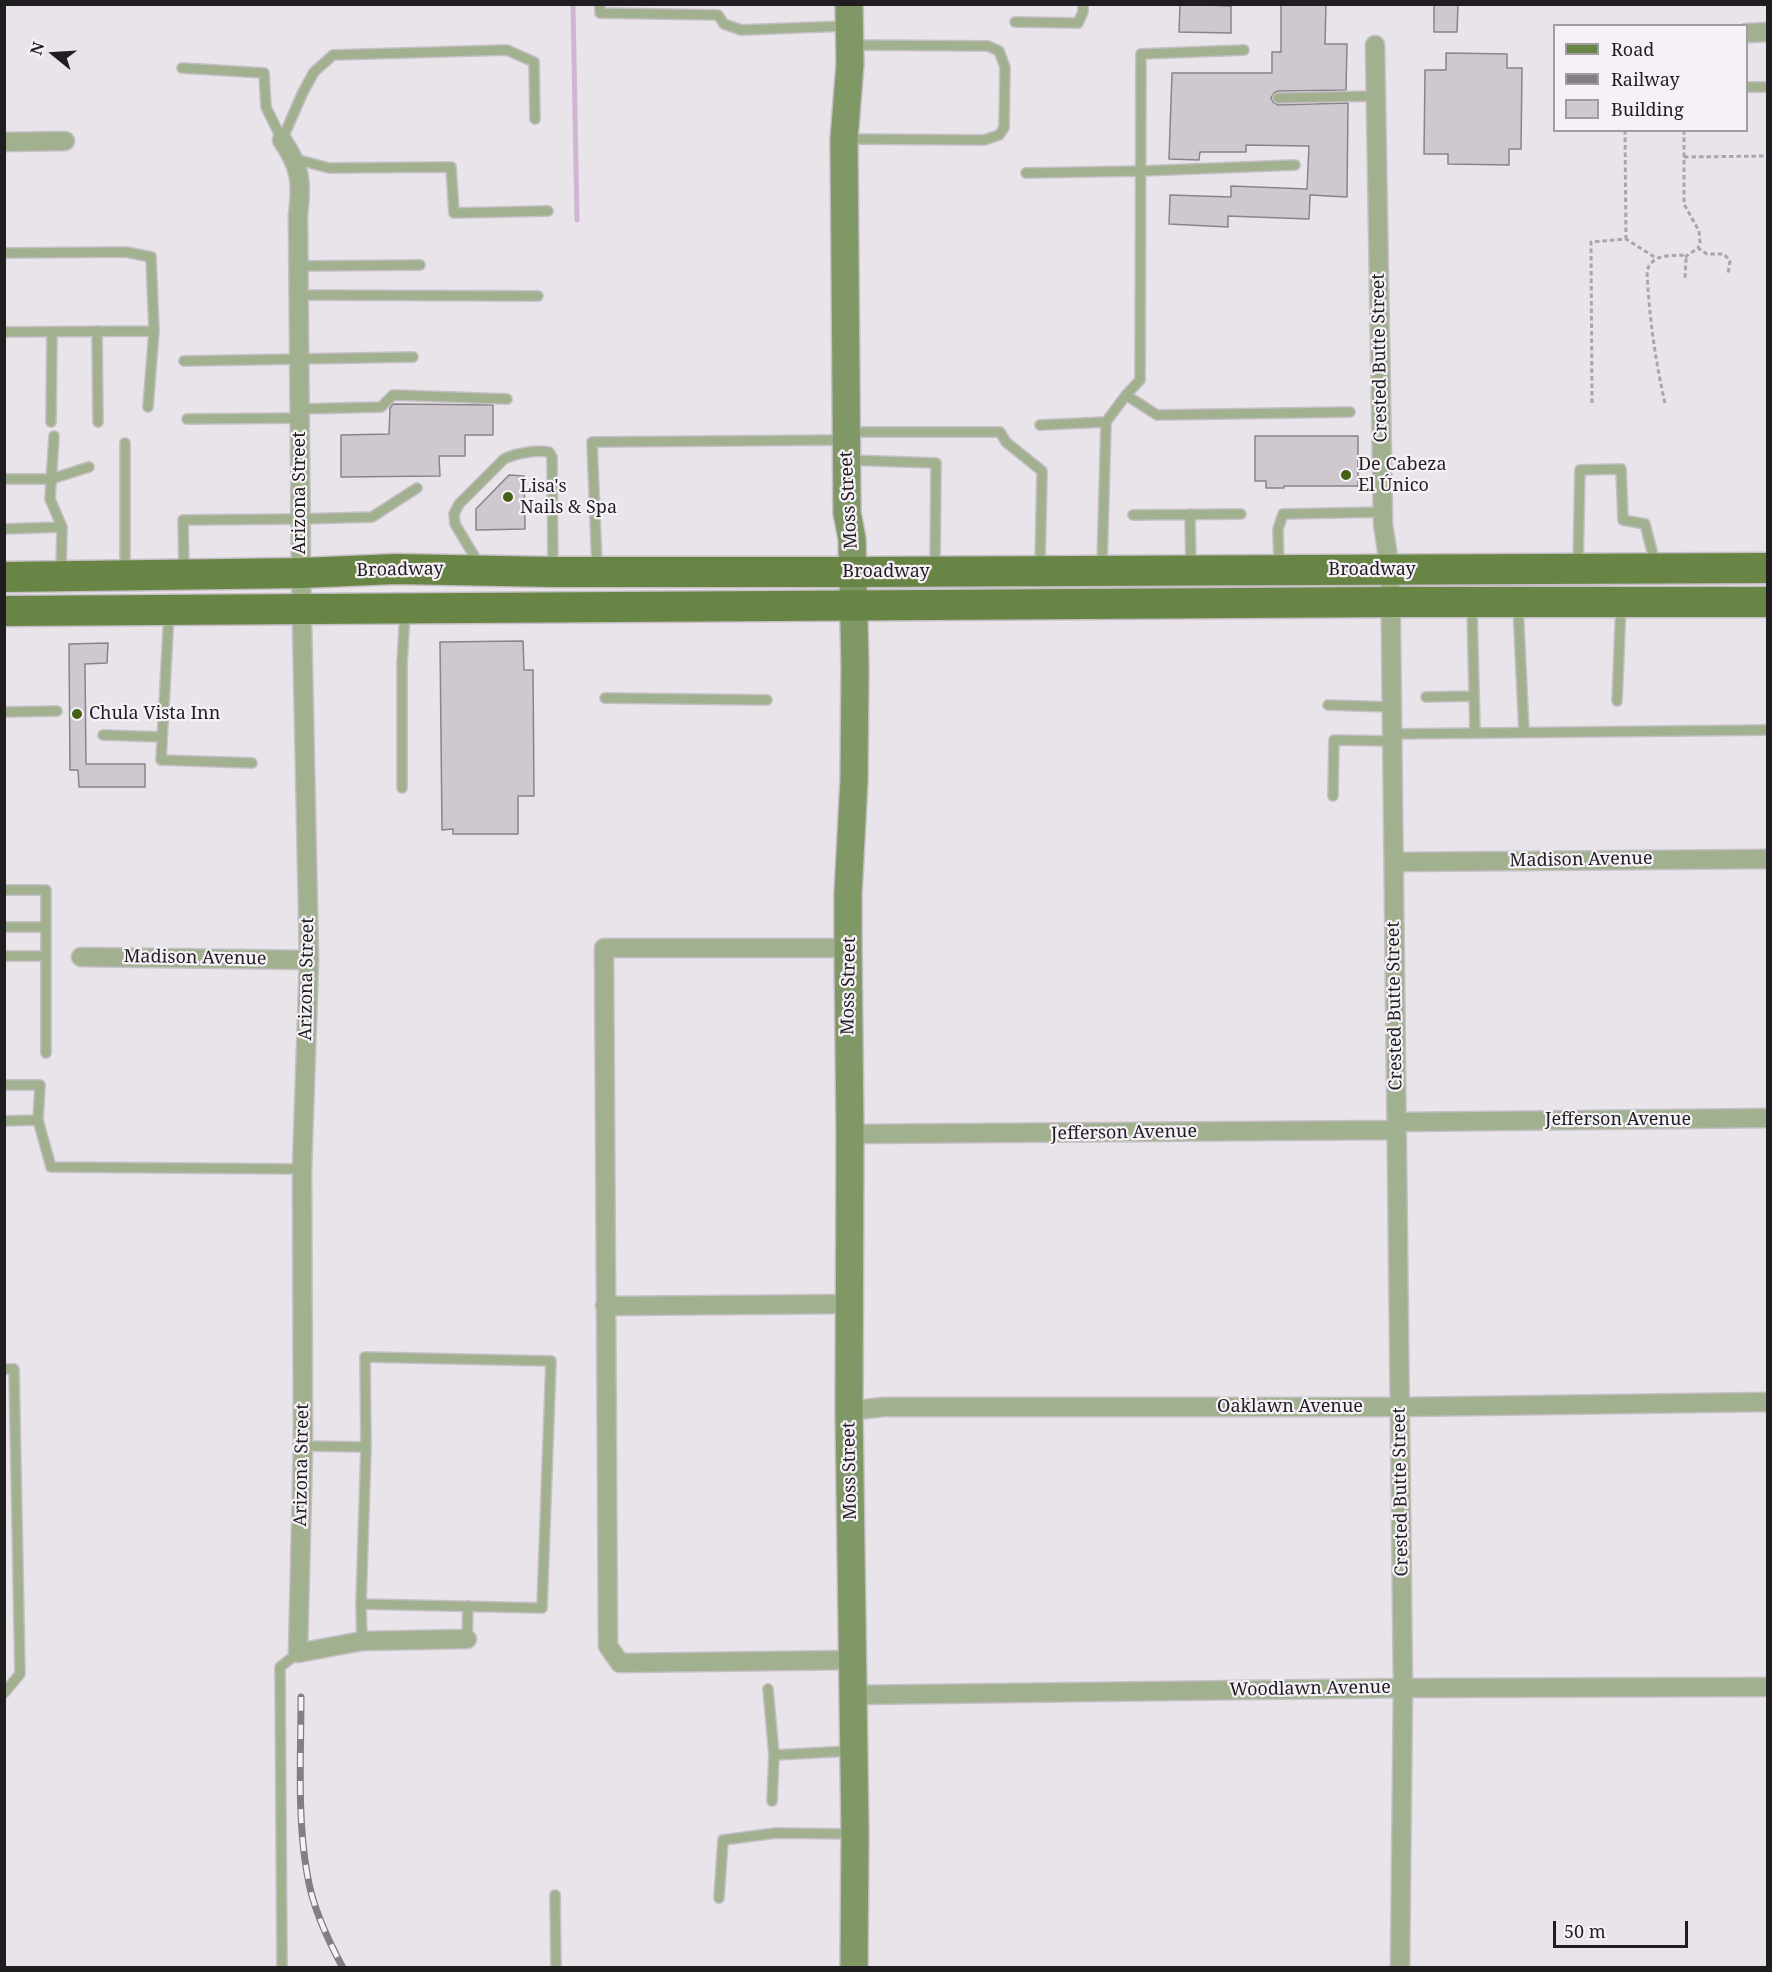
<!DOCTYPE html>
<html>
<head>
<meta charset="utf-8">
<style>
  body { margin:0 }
  #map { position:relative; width:1772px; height:1972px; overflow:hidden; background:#e9e3ea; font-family:"Noto Serif",serif }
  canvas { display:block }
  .frame { position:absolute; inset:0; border:6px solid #1f1d1f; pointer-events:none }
  .legend { position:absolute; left:1553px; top:24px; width:195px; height:108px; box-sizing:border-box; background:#f6f0f7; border:2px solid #a09ca1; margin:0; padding:8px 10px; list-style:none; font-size:18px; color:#1f1d1f }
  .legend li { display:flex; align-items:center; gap:12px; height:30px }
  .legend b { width:30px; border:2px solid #a09ca1 }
  .north { position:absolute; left:24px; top:24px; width:60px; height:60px; -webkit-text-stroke:4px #f6f0f7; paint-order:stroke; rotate:288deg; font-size:16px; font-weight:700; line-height:24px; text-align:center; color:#1f1d1f }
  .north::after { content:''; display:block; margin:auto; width:21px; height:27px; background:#1f1d1f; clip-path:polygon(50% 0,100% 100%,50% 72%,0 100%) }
  .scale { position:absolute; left:1553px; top:1921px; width:135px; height:27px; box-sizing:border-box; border:3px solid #1f1d1f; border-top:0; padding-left:8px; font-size:18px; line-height:21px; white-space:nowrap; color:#1f1d1f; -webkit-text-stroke:4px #f6f0f7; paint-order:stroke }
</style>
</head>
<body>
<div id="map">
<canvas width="1772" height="1972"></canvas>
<div class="frame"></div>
<ul class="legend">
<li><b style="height:8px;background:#698546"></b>Road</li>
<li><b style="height:8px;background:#827e82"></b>Railway</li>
<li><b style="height:16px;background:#cfc8cf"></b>Building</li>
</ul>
<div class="north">N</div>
<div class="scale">50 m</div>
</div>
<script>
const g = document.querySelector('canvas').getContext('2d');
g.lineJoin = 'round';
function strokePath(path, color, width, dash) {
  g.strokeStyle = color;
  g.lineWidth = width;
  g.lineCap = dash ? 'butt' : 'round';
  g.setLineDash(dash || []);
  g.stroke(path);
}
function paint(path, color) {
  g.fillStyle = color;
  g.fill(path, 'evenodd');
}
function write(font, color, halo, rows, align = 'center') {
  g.font = font + ' "Noto Serif",serif';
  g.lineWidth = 4.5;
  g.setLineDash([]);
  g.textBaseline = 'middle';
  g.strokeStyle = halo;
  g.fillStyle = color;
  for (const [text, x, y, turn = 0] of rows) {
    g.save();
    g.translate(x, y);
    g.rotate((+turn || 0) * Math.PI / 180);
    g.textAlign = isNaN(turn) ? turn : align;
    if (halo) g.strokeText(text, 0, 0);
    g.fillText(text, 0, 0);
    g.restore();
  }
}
const stream = new Path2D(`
  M573 4 577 220`);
const building = new Path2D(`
  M1180 4 1231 6V33L1179 32Z
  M1281 4H1326L1325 44H1347L1346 90 1278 91 1274 93 1271 98 1273 102 1278 105 1348 103 1347 197 1310 195 1309 219 1228 216V227L1169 224 1170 195 1231 197V186L1307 189 1309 146 1246 145V152H1200L1199 160 1169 159 1172 73H1272V52H1281Z
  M1434 4H1458L1457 32H1434Z
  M1446 53 1507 54V68H1522L1521 149H1509V165L1448 164V154H1424L1425 70H1446Z
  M393 404 493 405V435H465V456H439L440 476 341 477V435L389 434 390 408Z
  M1255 436H1358V486H1284V488H1266V481H1255Z
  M509 475 524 476 525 529 476 530V509Z
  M523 641 524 670H533L534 796H518V834H453V829L442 830 440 642Z
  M108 643 107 663 85 664 86 764H145V787H79L78 770H70L69 644Z`);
const path = new Path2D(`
  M1625 130 1626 239
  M1684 130V204L1699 231 1700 243 1698 248
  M1684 157 1768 156
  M1685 257 1698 248 1707 254H1724L1730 261 1728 274
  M1592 403 1591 242 1626 239 1656 258
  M1665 403C1655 359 1649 316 1647 271 1652 254 1668 256 1682 255L1686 259 1685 278`);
const lane = new Path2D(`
  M600 4V13L718 15 724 24 741 30 847 26
  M1015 22 1078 23 1083 12V4
  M182 68 264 73 266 107 282 140
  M1746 87H1768
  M1278 98 1375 96
  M846 139 984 140 999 135 1004 128 1005 67 999 51 988 46 852 45
  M282 140 303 92 314 72 333 55 507 50 534 62 535 119
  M295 159 329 168 451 167 454 213 548 211
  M1026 173 1141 171 1295 165
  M4 253 126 252 151 257 154 331
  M299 266 420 265
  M299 295 538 296
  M97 331 98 422
  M4 332 154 331 148 407
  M184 361 413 357
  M1126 395 1157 415 1350 412
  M299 409 381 407 393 395 507 399
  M187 419 300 418
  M51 422 52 332
  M1040 425 1106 422
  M849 432H1000L1006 442 1042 471 1040 566
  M54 436 50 499 62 527
  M848 460 936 463 935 568
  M7 479H51L89 467
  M1190 514 1191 566
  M1133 515 1241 514
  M4 529 62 527 61 573
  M479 564 455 524 454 514 459 504 504 459C516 453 536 450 549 452L552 457 553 569
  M1102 566 1106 422 1126 395 1140 380 1141 54 1244 50
  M1279 566 1278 529 1283 514 1384 512
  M1578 566 1580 470 1621 469 1623 520 1645 524 1655 563
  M597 567 592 442 843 440
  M184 569 183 520 300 519 372 517 417 488
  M125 570V443
  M1518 606 1524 732
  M1472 607 1475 733
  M169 613 161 760 252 763
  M1426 697 1474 696
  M605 698 767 700
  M1617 701 1621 604
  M1328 705 1392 707
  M4 712 57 711
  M1392 734 1768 730
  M103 735 162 737
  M402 788V664L405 612
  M1333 796 1334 740 1393 741
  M4 890H46V1053
  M4 927H46
  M4 956H46
  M4 1085H40L38 1120 4 1121
  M38 1120 51 1167 302 1169
  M4 1369H14L20 1674 4 1693
  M303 1446 366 1447 365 1357 551 1361 542 1608 361 1604 362 1641
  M361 1604 366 1447
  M467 1639 468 1606
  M768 1689 774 1755
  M772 1801 774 1755 851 1751
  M555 1895 556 1968
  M719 1898 723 1840 776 1833 852 1834
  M282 1968 280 1667 298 1653`);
const street = new Path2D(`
  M1746 33 1768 32
  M1375 45 1383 524 1390 570 1391 632 1403 1688 1400 1968
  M282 140C301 168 302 182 298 215L301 573 309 960 302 1169 303 1446 298 1653 362 1641 467 1639
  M4 142 65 141
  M1394 862 1768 859
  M848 948H604L608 1646 620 1663 852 1660
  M81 957 309 960
  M1397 1122 1768 1118
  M850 1134 1397 1130
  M605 1306 849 1304
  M849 1411 883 1407H1400L1768 1402
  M853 1695 1403 1688 1768 1687`);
const secondary = new Path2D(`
  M849 4 850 64 844 139 847 513 852 539 855 666 854 780 848 894V948L850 1134 849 1411 855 1834 854 1968`);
const primary = new Path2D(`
  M4 577 301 573 396 569 553 572H852L1768 568
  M4 611 1391 602H1768`);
const rail = new Path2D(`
  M301 1697C301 1754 297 1817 307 1873 312 1906 327 1938 343 1968`);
const markers = [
  [1346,475,6,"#446114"],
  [508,497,6,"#446114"],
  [77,714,6,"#446114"]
];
const streetNames = [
  ["Crested Butte Street",1380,358,-91],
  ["Arizona Street",300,493,-90],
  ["Moss Street",849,500,-93],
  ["Broadway",400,570,-1],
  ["Broadway",1372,570],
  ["Broadway",886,572],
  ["Madison Avenue",1581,860,-1],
  ["Madison Avenue",195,958,1],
  ["Arizona Street",307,979,-89],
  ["Moss Street",849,986,-89],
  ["Crested Butte Street",1395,1006,-91],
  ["Jefferson Avenue",1618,1120],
  ["Jefferson Avenue",1124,1133,-1],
  ["Oaklawn Avenue",1290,1407],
  ["Arizona Street",302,1465,-89],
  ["Moss Street",850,1471,-91],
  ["Crested Butte Street",1401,1492,-91],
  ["Woodlawn Avenue",1310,1689,-1]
];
const poiNames = [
  ["De Cabeza",1358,465],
  ["El Único",1358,486],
  ["Lisa's",520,487],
  ["Nails & Spa",520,508],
  ["Chula Vista Inn",89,714]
];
strokePath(stream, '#d0b6d3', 5);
paint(building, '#cfc8cf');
strokePath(building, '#89838a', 1.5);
strokePath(lane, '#c5bfc5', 12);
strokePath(street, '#c5bfc5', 21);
strokePath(secondary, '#c5bfc5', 30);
strokePath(primary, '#c5bfc5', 33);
strokePath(path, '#aaa5ab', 3, [4.5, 3]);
strokePath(lane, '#a1b190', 9);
strokePath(street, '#a1b190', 18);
strokePath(secondary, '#809866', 27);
strokePath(primary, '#698546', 30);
strokePath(rail, '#827e82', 7);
strokePath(rail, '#f6f0f7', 4.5, [14]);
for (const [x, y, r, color] of markers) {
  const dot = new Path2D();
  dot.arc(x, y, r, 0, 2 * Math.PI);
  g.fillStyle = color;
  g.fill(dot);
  strokePath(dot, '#f6f0f7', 2);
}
write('18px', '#1f1d1f', '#f6f0f7', streetNames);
write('18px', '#1f1d1f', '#f6f0f7', poiNames, 'left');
</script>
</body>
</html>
